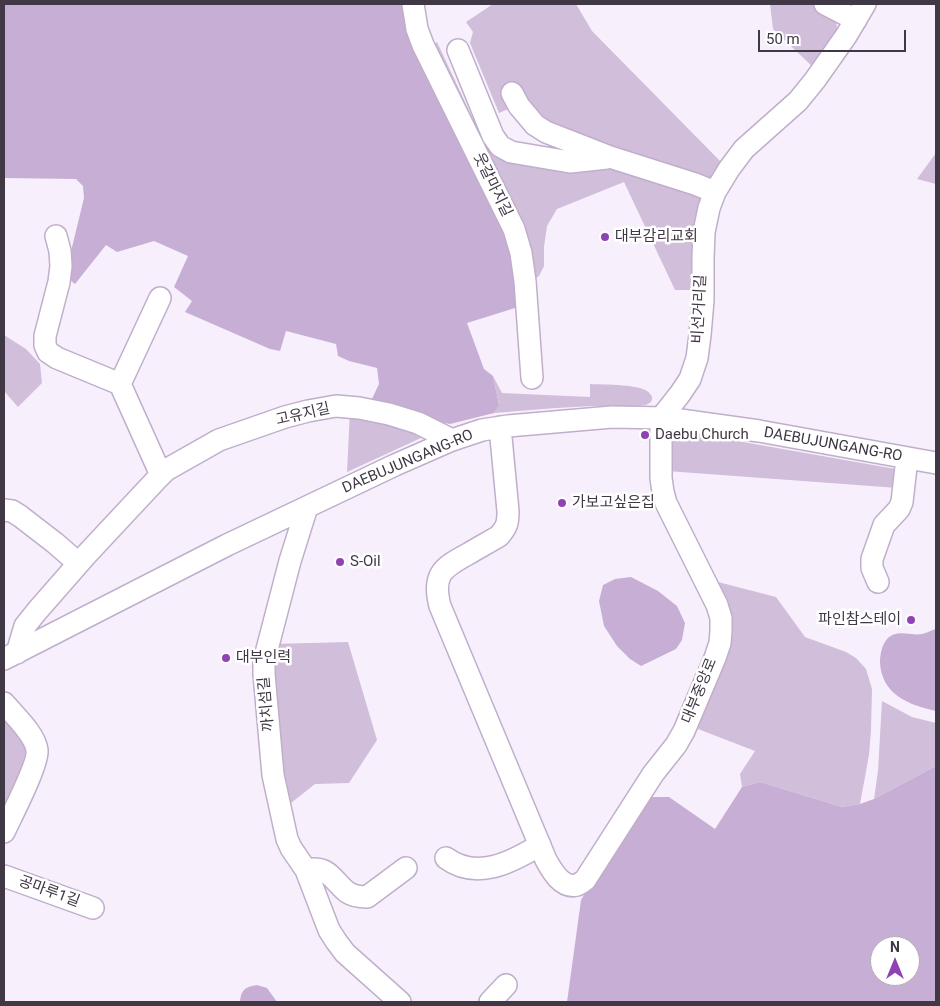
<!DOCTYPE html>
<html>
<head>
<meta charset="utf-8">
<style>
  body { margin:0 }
  #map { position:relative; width:940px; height:1006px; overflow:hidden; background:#f7f0fc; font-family:Roboto,sans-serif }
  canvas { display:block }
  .frame { position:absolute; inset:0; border:5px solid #403844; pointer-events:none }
  .north { position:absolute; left:870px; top:936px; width:50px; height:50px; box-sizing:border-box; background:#fff; border:1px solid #b3afb4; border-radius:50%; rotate:0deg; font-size:14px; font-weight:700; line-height:20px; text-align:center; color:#403844 }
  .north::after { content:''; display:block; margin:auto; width:18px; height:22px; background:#8f42b3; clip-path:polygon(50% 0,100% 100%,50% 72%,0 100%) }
  .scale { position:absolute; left:758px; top:30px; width:148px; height:22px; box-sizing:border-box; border:2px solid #403844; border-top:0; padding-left:6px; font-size:15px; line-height:18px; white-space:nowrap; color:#403844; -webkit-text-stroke:4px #fff; paint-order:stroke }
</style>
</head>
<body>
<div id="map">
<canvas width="940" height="1006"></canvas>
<div class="frame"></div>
<div class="north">N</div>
<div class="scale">50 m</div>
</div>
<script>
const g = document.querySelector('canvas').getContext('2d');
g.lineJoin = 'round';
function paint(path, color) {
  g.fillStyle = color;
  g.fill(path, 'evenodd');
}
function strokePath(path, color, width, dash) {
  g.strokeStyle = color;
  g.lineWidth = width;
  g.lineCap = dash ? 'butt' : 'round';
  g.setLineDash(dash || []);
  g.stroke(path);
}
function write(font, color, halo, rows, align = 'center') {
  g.font = font + ' Roboto,"Noto Sans KR",sans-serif';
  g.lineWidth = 5;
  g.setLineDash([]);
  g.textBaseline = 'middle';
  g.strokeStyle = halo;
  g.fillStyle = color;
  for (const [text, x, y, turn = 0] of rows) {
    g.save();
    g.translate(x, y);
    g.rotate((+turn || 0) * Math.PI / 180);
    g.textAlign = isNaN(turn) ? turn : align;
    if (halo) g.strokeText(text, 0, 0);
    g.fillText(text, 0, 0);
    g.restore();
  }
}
const green = new Path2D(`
  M493 4H576L592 31 723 164 713 179 579 136 549 124 529 100 499 113 470 43 473 32 466 22Z
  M770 4C783 4 803 2 815 4 829 6 837 21 839 34L815 69 773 29Z
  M437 42 479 132 504 159 606 167 703 196 697 290H675L624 182 557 209 547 226 544 247V266L539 276 530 282 429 48Z
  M936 153V184L917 179Z
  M4 335 26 349 40 364 42 383 18 407 4 391Z
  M493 376 502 393 590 397V384C602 385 645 383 651 395 653 398 652 399 651 402L646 405 636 406H593L556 408 494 413 499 404Z
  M350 411 423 434 421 438 347 472Z
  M673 432 698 434 901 470 898 488 667 471 669 435Z
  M718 582 776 597 805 637 846 652 856 658 866 669 872 689 871 730 869 755 860 804 842 807 760 782 742 787 740 774 755 751 698 729 724 652 712 584Z
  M348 642 377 740 349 783 315 784 286 807 277 767 273 644Z
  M882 701 912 717 936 723V766L874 799 878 771Z
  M9 715 32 747 4 817V720Z`);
const forest = new Path2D(`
  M4 4H403L508 225 523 285 515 308 467 323 484 369 493 376 499 405 494 413 450 424 429 420 370 403 379 384 377 368 349 361 338 356 336 344 286 331 280 351 270 349 185 312 192 301 174 287 188 256 154 241 117 252 106 245 75 284 65 276 84 198 83 186 76 179 4 178Z
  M631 577 658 591 677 606 685 623 682 640 676 649 641 666 630 659 617 646 604 626 599 601 603 585 615 579Z
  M936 629V711C909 705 882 695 880 663 880 654 882 644 888 638 898 629 911 636 922 634 927 633 932 630 936 629Z
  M936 766V1002H567L581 900 642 801 651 797H669L715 829 742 787 760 782 842 807 860 804 874 799ZM880 946H910V976H880Z
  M257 985 267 988 277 1002H240C241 990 245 987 257 985Z`);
const minor = new Path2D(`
  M413 4 417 29 423 45 514 229 521 253 525 281 532 378
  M825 4 856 20
  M458 50 493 136 500 146 511 152 570 162 607 158
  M512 93 519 106 535 125 546 132 610 157 695 184 715 192
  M56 236 60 251 61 266 59 282 45 336V345L48 352 57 358 120 384 161 475
  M120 384 160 298
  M500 427 508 511C508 523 507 527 499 536 489 542 478 548 468 554 442 568 432 575 440 606L546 860C552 871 562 889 577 885 580 884 582 882 585 880L653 774 676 745 684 731 715 658 720 643 721 631V618L717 605 666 503 663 492 661 478V418L680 394 690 379 697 358 700 335 703 300V258L704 232 709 208 715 192 729 169 744 149 798 101 815 80 846 36 865 4
  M307 507 290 561 264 661V674L273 775 287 839 291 848 306 870 324 917 329 930 336 941 345 953 400 1002
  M4 510 12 511 20 516 55 543 78 563
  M878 582 872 568V559L884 525 899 509 902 502 907 458
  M17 653 25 626 37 611 86 555 157 479 166 470 219 440 285 417 308 411 336 406 359 408 389 414 418 423 452 440
  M4 659 227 545 395 465 452 440 482 430 508 426 612 417 666 418 759 431 936 463
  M4 703C14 715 35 734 37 750 39 763 11 817 4 832
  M446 858C477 881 512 862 540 845
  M306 870C329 865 332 880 347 892 353 896 360 897 367 897L406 868
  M4 876 93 908
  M490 1002 506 985`);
const markers = [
  [605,237,5,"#8f42b3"],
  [645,435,5,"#8f42b3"],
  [562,503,5,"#8f42b3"],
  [340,562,5,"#8f42b3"],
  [911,620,5,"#8f42b3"],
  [226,658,5,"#8f42b3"]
];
const streetNames = [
  ["웃갈마지길",492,185,64],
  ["비선거리길",700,309,-87],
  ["고유지길",303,415,-13],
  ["DAEBUJUNGANG-RO",833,445,10],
  ["DAEBUJUNGANG-RO",408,462,-23],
  ["대부중앙로",700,691,-68],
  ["까치섬길",267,704,-95],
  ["공마루1길",49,892,20]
];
const poiNames = [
  ["대부감리교회",615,237],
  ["Daebu Church",655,435],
  ["가보고싶은집",572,503],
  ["S-Oil",350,562],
  ["파인참스테이",901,620,"right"],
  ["대부인력",236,658]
];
paint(green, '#d0beda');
paint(forest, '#c6aed4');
strokePath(minor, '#c0aecb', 24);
strokePath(minor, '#fff', 21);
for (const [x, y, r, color] of markers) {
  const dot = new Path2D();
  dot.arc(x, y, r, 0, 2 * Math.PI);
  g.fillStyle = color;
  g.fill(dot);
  strokePath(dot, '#fff', 2);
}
write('15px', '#403844', '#fff', streetNames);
write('15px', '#403844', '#fff', poiNames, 'left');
</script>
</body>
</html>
